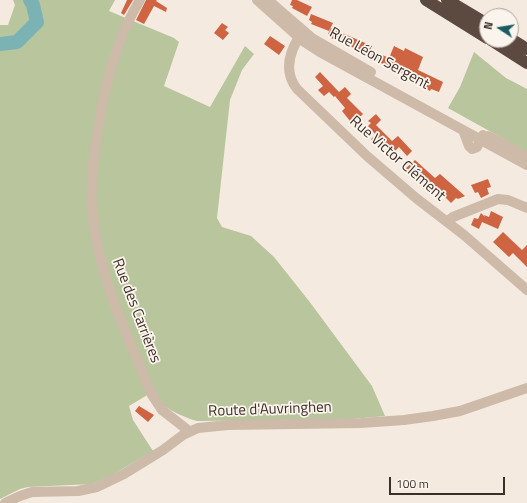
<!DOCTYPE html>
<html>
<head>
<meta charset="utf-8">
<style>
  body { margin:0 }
  #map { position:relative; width:527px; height:503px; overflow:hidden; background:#f5eadf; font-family:"Titillium Web",sans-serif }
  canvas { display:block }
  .north { position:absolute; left:479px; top:8px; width:40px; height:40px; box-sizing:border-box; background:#fbf4ec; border:1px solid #aea59e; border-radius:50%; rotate:282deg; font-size:11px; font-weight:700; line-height:16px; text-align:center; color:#3b2f29 }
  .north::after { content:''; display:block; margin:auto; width:14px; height:18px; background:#1b5c60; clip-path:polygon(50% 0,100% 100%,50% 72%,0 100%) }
  .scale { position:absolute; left:389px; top:477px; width:116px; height:18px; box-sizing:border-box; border:2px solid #3b2f29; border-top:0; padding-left:5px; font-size:12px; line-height:14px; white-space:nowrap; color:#3b2f29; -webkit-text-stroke:3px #fbf4ec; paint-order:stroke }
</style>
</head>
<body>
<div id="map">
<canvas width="527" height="503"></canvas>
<div class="north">N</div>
<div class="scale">100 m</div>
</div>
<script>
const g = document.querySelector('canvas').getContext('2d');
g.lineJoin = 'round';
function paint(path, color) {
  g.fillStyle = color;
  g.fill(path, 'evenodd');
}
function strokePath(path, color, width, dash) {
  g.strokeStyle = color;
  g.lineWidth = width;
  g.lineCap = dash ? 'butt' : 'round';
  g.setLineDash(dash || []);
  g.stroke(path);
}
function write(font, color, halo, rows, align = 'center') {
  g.font = font + ' "Titillium Web",sans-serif';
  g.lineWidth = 3.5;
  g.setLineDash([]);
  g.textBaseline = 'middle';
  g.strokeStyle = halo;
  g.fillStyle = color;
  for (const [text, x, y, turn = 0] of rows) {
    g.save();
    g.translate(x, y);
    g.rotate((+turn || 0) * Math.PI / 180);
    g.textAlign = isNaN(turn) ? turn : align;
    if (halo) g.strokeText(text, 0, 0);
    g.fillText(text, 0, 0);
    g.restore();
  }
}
const green = new Path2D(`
  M13 0H115L109 11 174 38 179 42 164 86 210 107 245 46 254 54 242 70 230 100 217 218 222 227 251 236 274 257 309 301 372 386 385 416 352 419 197 421C178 416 163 406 149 394L129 406 133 420 153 451 112 475 92 484 28 487 20 489 0 499V25H8L15 5Z
  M474 52 506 78 527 89V152L448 108 460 87Z`);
const river = new Path2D(`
  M0 44 17 42 37 22 33 5 30 0`);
const building = new Path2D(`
  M127 0H133L124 15 121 13Z
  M146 0H157L156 1 167 8 166 12 154 6 144 24 136 20Z
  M292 0H297L312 7 307 16 292 8 293 6 290 5Z
  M311 14 333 23 329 31 311 24 312 22 309 20Z
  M222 23 228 27 225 30 229 33 223 40 214 33Z
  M331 28 372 46 368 54 331 38 332 36 328 34Z
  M270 36 285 46 279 55 264 44Z
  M394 46 404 51 405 48 423 57 418 70 443 82 439 92 431 89 430 91 424 88 426 84 370 58 373 51 389 58Z
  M320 72 339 92 345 87 351 94 347 98 363 114 358 119 355 116 350 121 342 111 345 108 335 96 334 97 329 92 324 96 318 90 323 86 315 77Z
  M376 114 381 120 376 125 392 141 398 136 412 151 407 156 399 147 394 152 382 141 377 145 371 139 376 135 368 126 371 123 368 121Z
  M415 160 435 178 440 174 465 196 458 199 456 198 451 203 426 178 420 183 405 169Z
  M488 179 491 187 487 188 489 194 481 198 478 192 475 193 471 185Z
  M491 211 503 217 498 229 482 222 479 229 471 225 474 218 478 219 481 213 485 217 484 215 489 217Z
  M503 232 522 250 527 245V267L513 253 509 257 493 242Z
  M139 406 154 415 148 422 135 411Z`);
const minor = new Path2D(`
  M140 0C119 34 108 73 101 111 96 142 90 174 92 205 96 273 127 334 152 395L162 410 189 431
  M257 0 303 41 320 52 527 165
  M268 0 312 38 371 72
  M303 31C291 48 282 70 297 89L367 156 416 198 464 235 527 290
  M463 130 469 146 472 149 477 147 483 135
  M488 136 527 157
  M448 221 453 217 498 199 508 200 527 208
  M5 503 20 496 32 492 78 491 97 487 124 474 163 450 183 435 198 428 228 425 361 423 404 420 433 416 460 411 527 388`);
const highway = new Path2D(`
  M426 0 487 38
  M447 0 487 24
  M511 39 527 49
  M491 40 527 63`);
const streetNames = [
  ["Rue Léon Sergent",379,59,29],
  ["Rue Victor Clément",397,159,41],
  ["Rue des Carrières",136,311,69],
  ["Route d'Auvringhen",270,410,-2]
];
paint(green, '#b8c59d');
strokePath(river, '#7bb2b4', 14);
paint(building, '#cf6443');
strokePath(minor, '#cebaa9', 10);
strokePath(highway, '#5c4940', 12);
write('15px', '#3b2f29', '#fbf4ec', streetNames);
</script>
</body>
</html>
